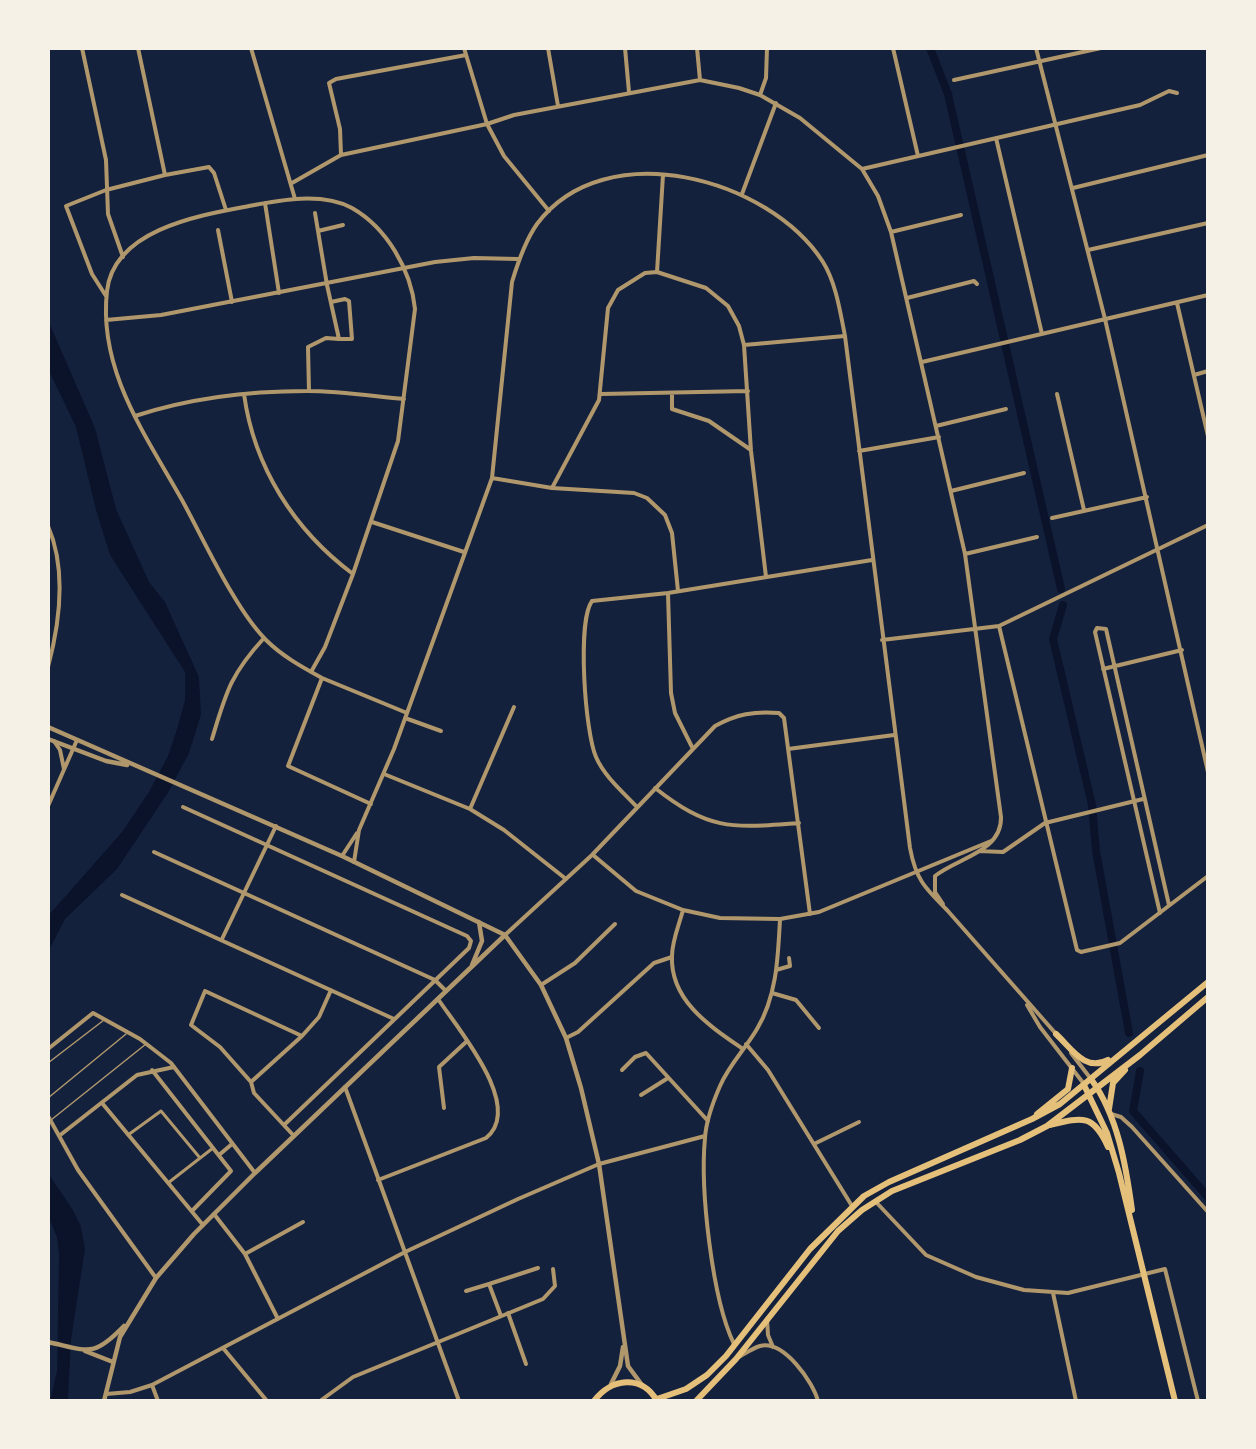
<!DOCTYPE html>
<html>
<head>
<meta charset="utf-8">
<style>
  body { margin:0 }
  #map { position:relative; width:1256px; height:1449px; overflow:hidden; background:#14213d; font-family:"Fira Sans Condensed",sans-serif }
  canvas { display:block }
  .frame { position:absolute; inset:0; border:50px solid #f6f1e7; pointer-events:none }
</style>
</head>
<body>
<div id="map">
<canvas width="1256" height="1449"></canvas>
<div class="frame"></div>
</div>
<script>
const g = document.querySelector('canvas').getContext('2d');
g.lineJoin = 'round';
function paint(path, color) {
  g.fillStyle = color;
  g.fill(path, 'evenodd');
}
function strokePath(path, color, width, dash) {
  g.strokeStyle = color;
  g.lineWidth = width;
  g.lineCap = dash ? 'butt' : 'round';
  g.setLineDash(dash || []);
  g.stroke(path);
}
const water = new Path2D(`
  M48 320 95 428 116 509 149 582 165 602 199 677 201 715 189 753 169 791 117 869 65 919 48 952V916L122 832 149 792 168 756 177 729 185 700V672L110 555 96 510 76 427 48 369Z
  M48 1173 73 1210 81 1227 85 1249 71 1340 68 1401H50L57 1371 59 1254 57 1237 48 1216Z`);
const canal = new Path2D(`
  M930 48 948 94 1061 589
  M1063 605 1053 639 1092 805 1096 851 1129 1033
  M1140 1071 1133 1111 1208 1197`);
const service = new Path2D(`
  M48 1063 104 1020
  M48 1098 126 1034
  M51 1120 146 1044`);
const pedestrian = new Path2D(`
  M128 1135 161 1111 200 1158
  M168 1183 213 1148`);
const minor = new Path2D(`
  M82 48 106 160 108 214 123 257
  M138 48 165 175 209 167 214 173 226 210
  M251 48 295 199
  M464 48 487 124 504 156 549 211
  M548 48 558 106
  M625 48 629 92
  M697 48 700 80
  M893 48 918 156
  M1036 48 1105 319 1208 772
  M954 80 1101 48
  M760 95 766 78 767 48
  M996 138 1042 334
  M341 155 340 129 329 83 336 79 466 55
  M862 169 1140 105 1169 91 1177 93
  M292 183 341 155 487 124 514 115 700 80 739 88 760 95 800 118 862 169 878 196 891 232 965 554 1001 817C1002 852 957 858 935 876V892L943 904
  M1073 188 1208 155
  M742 194 776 103
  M265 203 279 293
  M218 230 232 302
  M318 231 343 225
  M891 232 961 215
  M1088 250 1208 223
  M657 272 663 175
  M106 296 92 274 66 206 106 190 165 175
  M907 298 974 281 977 284
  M331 302 345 299 349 301 352 339H339
  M1177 303 1208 436
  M106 320 161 315 435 262 474 258 518 259
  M744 345 845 336
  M922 362 1208 295
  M1194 375 1208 371
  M309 391 308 347 326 338 339 339 327 285 315 213
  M672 393V409L709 421 751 450
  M244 394C254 467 294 530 353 574
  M601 394 748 391
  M1057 394 1084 510
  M135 416C190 398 249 391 307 391 339 391 372 396 404 399
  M936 426 1006 409
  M859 451 939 437
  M492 478 552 488 634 493 647 498 665 515 672 533 678 591
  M552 488 599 400 608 308 618 290 645 273 657 272 706 288 728 306 739 326 744 345 751 451 766 577
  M951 491 1024 473
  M1052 518 1147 497
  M372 522 464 552
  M48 526C67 570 60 622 48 667
  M965 554 1037 537
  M668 593 671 693 675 713 692 747
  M999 626 1077 950 1081 952 1120 943 1208 876
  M882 640 999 626 1208 525
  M1103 669 1182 650
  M311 672 325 647 353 574 398 441 415 309C411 270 387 228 352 208 322 192 280 200 249 206 201 215 114 229 107 291 98 370 145 434 182 500 204 540 235 609 266 640 282 656 302 667 322 678L407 713
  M322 678 288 766 371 804
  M405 718 441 731
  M212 739C226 693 230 675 264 638
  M54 741 60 750 64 769
  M788 749 894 735
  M384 774 470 809 504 830 566 879
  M655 788C710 831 731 828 799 823
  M48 806 77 740
  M183 807 467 936 471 941 469 948 284 1125
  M637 807C623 792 604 776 596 757 585 732 577 622 592 601L668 593 872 560
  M470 809 514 707
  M979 851 1003 852 1045 823 1143 799
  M154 852 435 980 446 991
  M593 855 636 891 683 910 720 918 780 919 819 912 991 841
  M342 856 357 833
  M354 862 359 830 394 749 492 478 512 282C518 262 525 241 537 224 605 133 769 178 823 262 836 283 840 311 845 336L910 848C916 880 925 888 947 910
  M122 895 394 1019
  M683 910C679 925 672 941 672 956 670 1001 711 1027 743 1049
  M947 910 1057 1035
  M1160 913 1095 632 1097 628 1106 629 1169 905
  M505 935 592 855 715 726C737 714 754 711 779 713L784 718 810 914
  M222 939 276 826
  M776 970 790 966 789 958
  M541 985 575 963 615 924
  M772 993 796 1000 819 1028
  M1027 1005 1040 1027 1084 1084
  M566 1038 578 1032 654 963 672 957
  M746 1044 768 1070 852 1206
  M48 1049 93 1013 140 1039 171 1063 255 1173
  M1071 1053 1091 1079
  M152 1070 231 1171 192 1211
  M622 1070 635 1057 646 1053 708 1121
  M251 1082 220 1047 191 1025 205 991 302 1036
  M345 1087 459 1401
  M641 1095 668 1078
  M102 1103 203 1225
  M444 1108 439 1067 466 1042
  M1111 1114 1121 1117 1132 1127 1208 1212
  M48 1116 78 1170 156 1278
  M59 1136 137 1075 174 1067
  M294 1136 254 1093 251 1082 302 1036 319 1017 331 990
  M814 1144 859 1122
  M219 1155 232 1144
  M378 1180 486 1138C525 1107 458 1029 438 999
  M875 1201 926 1255 976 1277 1024 1290 1068 1293 1165 1269 1198 1401
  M214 1214 245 1254 278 1319
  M245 1254 303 1222
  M466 1291 489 1284
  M1053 1293 1076 1401
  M508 1313 526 1364
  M501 1316 489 1284 538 1268
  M767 1319 768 1335 773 1347
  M734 1344C712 1299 700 1189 705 1138 706 1121 713 1102 720 1086 729 1065 746 1048 757 1029 777 996 778 956 780 919
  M223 1348 267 1401
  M739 1357C746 1353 753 1348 760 1346 784 1340 813 1382 818 1401
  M152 1385 158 1401
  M106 1394 130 1392 152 1385 405 1252 518 1199 599 1164 705 1136
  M320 1401 353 1377 543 1299 555 1286 553 1269`);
const tertiary = new Path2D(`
  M48 727 342 856 505 935 541 985 566 1038 581 1088 599 1164 628 1366 642 1385
  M48 739 106 761 127 765
  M472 965 482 941 479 922
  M48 1342C89 1351 93 1358 124 1326
  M85 1351 113 1362
  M611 1384 620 1366 623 1347
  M104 1401 120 1337 156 1278 194 1234 255 1173 505 935`);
const trunk = new Path2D(`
  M1056 1034C1072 1049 1085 1072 1108 1060
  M1091 1079C1118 1116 1126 1166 1132 1210
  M1084 1085 1107 1133 1119 1173 1175 1401
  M1109 1109 1113 1083 1125 1070
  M1037 1114 1068 1089 1072 1068
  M1050 1125C1083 1117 1093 1114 1108 1147
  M657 1399 686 1389 707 1375 726 1356 810 1249 864 1196 889 1182 1032 1119 1060 1104 1208 982
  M594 1401C611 1378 642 1374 657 1401
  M696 1401 736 1359 838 1231 862 1210 892 1191 1020 1140 1047 1126 1140 1055 1208 997`);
paint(water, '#0b132b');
strokePath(canal, '#0b132b', 8);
strokePath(service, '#b1986c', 1.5);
strokePath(pedestrian, '#b1986c', 3);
strokePath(minor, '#b1986c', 4);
strokePath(tertiary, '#b1986c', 4.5);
strokePath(trunk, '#e5c07b', 6);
</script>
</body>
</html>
